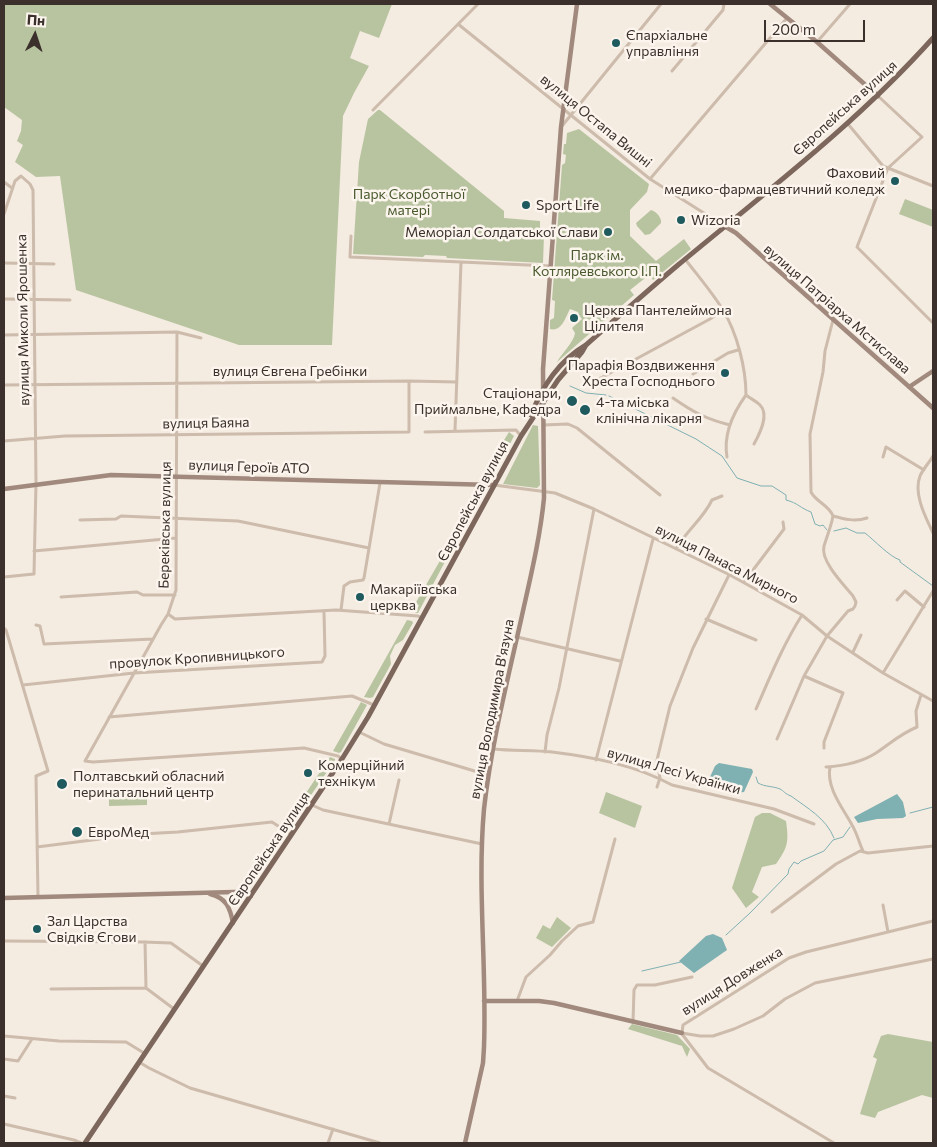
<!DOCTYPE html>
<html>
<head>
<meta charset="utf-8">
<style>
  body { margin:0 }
  #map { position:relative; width:937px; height:1147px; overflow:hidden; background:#f4ebe1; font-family:Commissioner,sans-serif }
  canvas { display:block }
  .frame { position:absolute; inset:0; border:5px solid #3b302b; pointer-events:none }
  .north { position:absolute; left:10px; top:10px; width:50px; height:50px; -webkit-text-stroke:4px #fbf5ee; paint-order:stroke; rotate:4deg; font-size:14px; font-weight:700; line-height:20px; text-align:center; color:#3b302b }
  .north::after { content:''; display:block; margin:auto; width:18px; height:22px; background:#3b302b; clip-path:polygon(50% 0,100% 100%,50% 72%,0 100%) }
  .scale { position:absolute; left:764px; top:20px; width:101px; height:22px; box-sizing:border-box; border:2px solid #3b302b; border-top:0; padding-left:6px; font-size:15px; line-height:18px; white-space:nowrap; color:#3b302b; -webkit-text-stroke:4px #fbf5ee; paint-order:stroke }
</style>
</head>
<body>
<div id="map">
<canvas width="937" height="1147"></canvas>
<div class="frame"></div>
<div class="north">Пн</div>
<div class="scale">200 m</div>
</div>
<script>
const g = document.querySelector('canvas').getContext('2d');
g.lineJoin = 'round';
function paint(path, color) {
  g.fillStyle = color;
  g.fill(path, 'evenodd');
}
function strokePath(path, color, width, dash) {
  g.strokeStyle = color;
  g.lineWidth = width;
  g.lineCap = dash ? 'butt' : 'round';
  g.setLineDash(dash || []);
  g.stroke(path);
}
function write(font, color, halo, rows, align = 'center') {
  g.font = font + ' Commissioner,sans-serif';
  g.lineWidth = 5;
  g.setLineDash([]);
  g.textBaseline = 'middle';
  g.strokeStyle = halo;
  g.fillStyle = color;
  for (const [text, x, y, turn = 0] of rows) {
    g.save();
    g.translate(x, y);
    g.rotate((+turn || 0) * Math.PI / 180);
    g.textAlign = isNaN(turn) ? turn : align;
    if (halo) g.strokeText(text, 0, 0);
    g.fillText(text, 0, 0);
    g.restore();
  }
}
const green = new Path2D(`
  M4 4H392L379 38 360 31 350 58 369 66 354 93 343 116 332 345H239L76 290 60 176 36 177 15 162 23 145 17 141 21 131 22 120 4 107Z
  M378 110H380L504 211V218L540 221V231L544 235 543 263 447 258 446 256 425 255 423 257 353 254 359 162 368 119Z
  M579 129 649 184 647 192 630 210V236L656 261 684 239 691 249 653 280 649 275 630 290 634 295 557 362C562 353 574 342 575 333L572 328 582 319 579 315 578 312 570 309C565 318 562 332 550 329V320L554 318 555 301 552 300 562 165 565 163 566 155 563 154 564 144H566L567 133Z
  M905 199 933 210V227L899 214Z
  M651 210C656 211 662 218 661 223L650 234 645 235 637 226 636 223Z
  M533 425 538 426 540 485 537 488 503 484Z
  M509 432 514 436 498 467 487 468Z
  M445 552 449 554 418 613H415L419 605 415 604Z
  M407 620 412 621 413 623 403 640 395 645 390 656 391 664 373 697 370 698 364 697Z
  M361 702 367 705 341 752 339 753 333 751Z
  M330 757 335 759V760L307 801 304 799 306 793Z
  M606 792 642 806 635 828 599 813Z
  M147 796V805L109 806V797Z
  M762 813H770L786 821C789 842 788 847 776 864L762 867 752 892 759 897 746 908 732 888 755 817Z
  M284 832 285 834 253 881 248 878 269 846H275Z
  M557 917 571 928 552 947 536 938 543 925 550 929Z
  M632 1024 677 1035 690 1049 687 1057 682 1046 628 1029Z
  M888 1034 933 1042V1098L922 1095 878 1112 875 1118 860 1114 877 1059 873 1057 881 1036Z`);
const water = new Path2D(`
  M719 763 752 769 753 772 744 792C732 794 721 788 711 780L710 777 715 766Z
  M897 794 903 802 906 816 903 818 877 819 858 823 854 817Z
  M713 934 722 938 727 950 694 973 679 961 706 936Z`);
const stream = new Path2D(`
  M570 386 586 393 606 395
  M609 396 696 439 722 456 737 478 761 486H772L786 495V500C798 503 800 508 811 512L815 524 820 526 823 525 827 530
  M834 531 846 528 857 533H865C874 540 890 557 900 560V562L933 586
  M756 777 758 783C765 787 773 786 780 789 784 791 785 794 791 796 807 808 826 818 834 838
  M910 813 933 807
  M726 935 750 913 788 874 789 869 794 862 798 864 801 861 824 851 833 840 843 837 850 827
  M642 971 681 962`);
const street = new Path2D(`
  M458 24 650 179 726 227
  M817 42 850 4
  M672 71 723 10 724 4
  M878 96 922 137 888 168 857 247 933 323
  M373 110 478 4
  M848 124 883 166 933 186
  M562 126 661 4
  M650 179 787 18
  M4 182 12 188
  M4 214 15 181 21 176 30 184 33 190 36 483 34 574 4 577
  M351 236 350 257 550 266
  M685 259C698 276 712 292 723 310 737 333 746 368 746 395 733 413 723 434 727 457
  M4 263 54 264
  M4 299 70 300
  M833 320 825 351 823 372 810 434 811 492C816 502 829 505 833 516 844 519 855 522 867 518
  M177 332 176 590 168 614 161 625 85 761 93 762 304 748 338 756 342 759
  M4 335 177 332 201 338
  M693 374 728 353 738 350
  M599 379 710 319 723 310
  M4 385 409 381 457 382
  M746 395C751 399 756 401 760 405 770 415 759 435 754 444
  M673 398C693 412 706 419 730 425
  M543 425 568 424 577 428 660 495
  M455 430 461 262
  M425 432 516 430 521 436
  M4 441 65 436 409 432V381
  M933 456C929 463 923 469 920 476 913 494 926 518 933 533
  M883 457 886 447 924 470
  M494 485 555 493 594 509 730 575 802 615 827 636 883 673 933 701
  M80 520 116 519 121 516 238 521 369 548
  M676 549C686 531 703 519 712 500L722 496
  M34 551 176 538
  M744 582 784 529 783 522
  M61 597 137 592 143 595H175
  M897 600 905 591 924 607
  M341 610 344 586 350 582 363 580 364 578 380 483
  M168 614 175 619 336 610 418 616 422 618
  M706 619 756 640
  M36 625 40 626 44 644 153 639
  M4 628 6 630 48 771 36 776 38 897
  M517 637 620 661
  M853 652 861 635
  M883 673 933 591
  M804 676 843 693 824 742V748
  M23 685 134 673 322 662 325 656 324 611
  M756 709C770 677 783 645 802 615
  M109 717 352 696 374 705
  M359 732 384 744 488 775
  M777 739 804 676 827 636 848 611 853 609 855 606 856 602 853 596C844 585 820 561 824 546 827 536 831 527 833 516
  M494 749C513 751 533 750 552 752 593 757 635 765 672 785L774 809 814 824
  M545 752 547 735 559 688 594 509
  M596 760 653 539
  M826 767C842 766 862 762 876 753 891 743 900 734 917 727L916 711 921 695
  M830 767C826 788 843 808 852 825 857 833 859 843 863 851
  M657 787 660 778 657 760 670 706 693 648 729 575
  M312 805 323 810 482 844
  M389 824 399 780
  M105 836 178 832 272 822 292 835
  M37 847 100 839
  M883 905 888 932
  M772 912 836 864 860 851 868 853 933 846
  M4 941 143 942 171 943 203 966
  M145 942 146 988
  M51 989 146 988 174 1009
  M517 1001 526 977 550 955 562 941 578 926 593 922 615 839
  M633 1022 634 990 637 985H655L692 977
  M682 1033 683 1025 789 958 806 952 933 921
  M682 1033 700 1036H713L734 1029 763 1016 785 999 815 983 933 959
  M682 1034 708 1068 834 1143
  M4 1036 59 1041 126 1042 144 1053
  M4 1059 18 1061 32 1039
  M139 1062 149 1068 190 1088 380 1143
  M4 1096 15 1098
  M4 1124 74 1140 81 1143
  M328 1143 333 1129`);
const secondary = new Path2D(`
  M770 4 817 42 878 96
  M726 227 736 233 933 408
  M909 387 933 371
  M4 489 111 475 494 485
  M210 894C226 898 230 907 233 923
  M4 898 234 892H245L251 896
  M484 1001H539L554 1003 682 1033
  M465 1143 483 1063 484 1047C487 968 477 888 484 809 491 746 507 682 521 620 530 579 540 539 544 498L543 369 561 127 577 4`);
const primary = new Path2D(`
  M531 415C543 385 559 361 586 345 617 318 647 291 678 265 766 192 857 123 933 38
  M85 1143 342 759 368 717 521 436 558 380 582 352 586 345`);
const markers = [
  [616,43,5,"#1f5a5e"],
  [895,181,5,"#1f5a5e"],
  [526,205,5,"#1f5a5e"],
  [681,220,5,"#1f5a5e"],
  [608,232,5,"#1f5a5e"],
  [574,318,5,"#1f5a5e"],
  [725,373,5,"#1f5a5e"],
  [572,401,6,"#1f5a5e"],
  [585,410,6,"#1f5a5e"],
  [360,597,5,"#1f5a5e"],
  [308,773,5,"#1f5a5e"],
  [62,784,6,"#1f5a5e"],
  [77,832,6,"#1f5a5e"],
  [37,929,5,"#1f5a5e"]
];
const poiNames = [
  ["Єпархіальне",626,35],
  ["управління",626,51],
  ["Фаховий",885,173,"right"],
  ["медико-фармацевтичний коледж",885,189,"right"],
  ["Sport Life",536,205],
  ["Wizoria",691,220],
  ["Меморіал Солдатської Слави",598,232,"right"],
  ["Церква Пантелеймона",584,310],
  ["Цілителя",584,326],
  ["Парафія Воздвиження",715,365,"right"],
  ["Хреста Господнього",715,381,"right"],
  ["Стаціонари,",561,393,"right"],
  ["Приймальне, Кафедра",561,409,"right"],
  ["4-та міська",596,402],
  ["клінічна лікарня",596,418],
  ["Макаріївська",370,589],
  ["церква",370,605],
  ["Комерційний",318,765],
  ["технікум",318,781],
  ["Полтавський обласний",73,776],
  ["перинатальний центр",73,792],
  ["ЕвроМед",88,832],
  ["Зал Царства",47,921],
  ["Cвідків Єгови",47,937]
];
const streetNames = [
  ["Європейська вулиця",845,108,-42],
  ["вулиця Остапа Вишні",596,121,39],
  ["вулиця Патріарха Мстислава",837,309,41],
  ["вулиця Миколи Ярошенка",23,320,-91],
  ["вулиця Євгена Гребінки",290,371],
  ["вулиця Баяна",206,423,-1],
  ["вулиця Героїв АТО",249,467,2],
  ["Європейська вулиця",473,501,-62],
  ["Береківська вулиця",165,525,-89],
  ["вулиця Панаса Мирного",727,564,27],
  ["провулок Кропивницького",197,658,-4],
  ["вулиця Володимира В'язуна",492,709,-79],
  ["вулиця Лесі Українки",674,771,16],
  ["Європейська вулиця",269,849,-56],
  ["вулиця Довженка",732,981,-32]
];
const parkNames = [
  ["Парк Скорботної",409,194],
  ["матері",409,210],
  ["Парк ім.",597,255],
  ["Котляревського І.П.",597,271]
];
paint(green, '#b8c4a0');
paint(water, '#7fb0b2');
strokePath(stream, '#7fb0b2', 1);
strokePath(street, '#cdbbac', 3);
strokePath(secondary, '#a18a7d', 4.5);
strokePath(primary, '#7d675c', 5);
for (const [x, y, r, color] of markers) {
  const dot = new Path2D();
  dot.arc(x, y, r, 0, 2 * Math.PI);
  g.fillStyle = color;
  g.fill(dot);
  strokePath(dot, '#fbf5ee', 2);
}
write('14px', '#3b302b', '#fbf5ee', poiNames, 'left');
write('14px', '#3b302b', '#fbf5ee', streetNames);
write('14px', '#4a5a2e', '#fbf5ee', parkNames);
</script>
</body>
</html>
